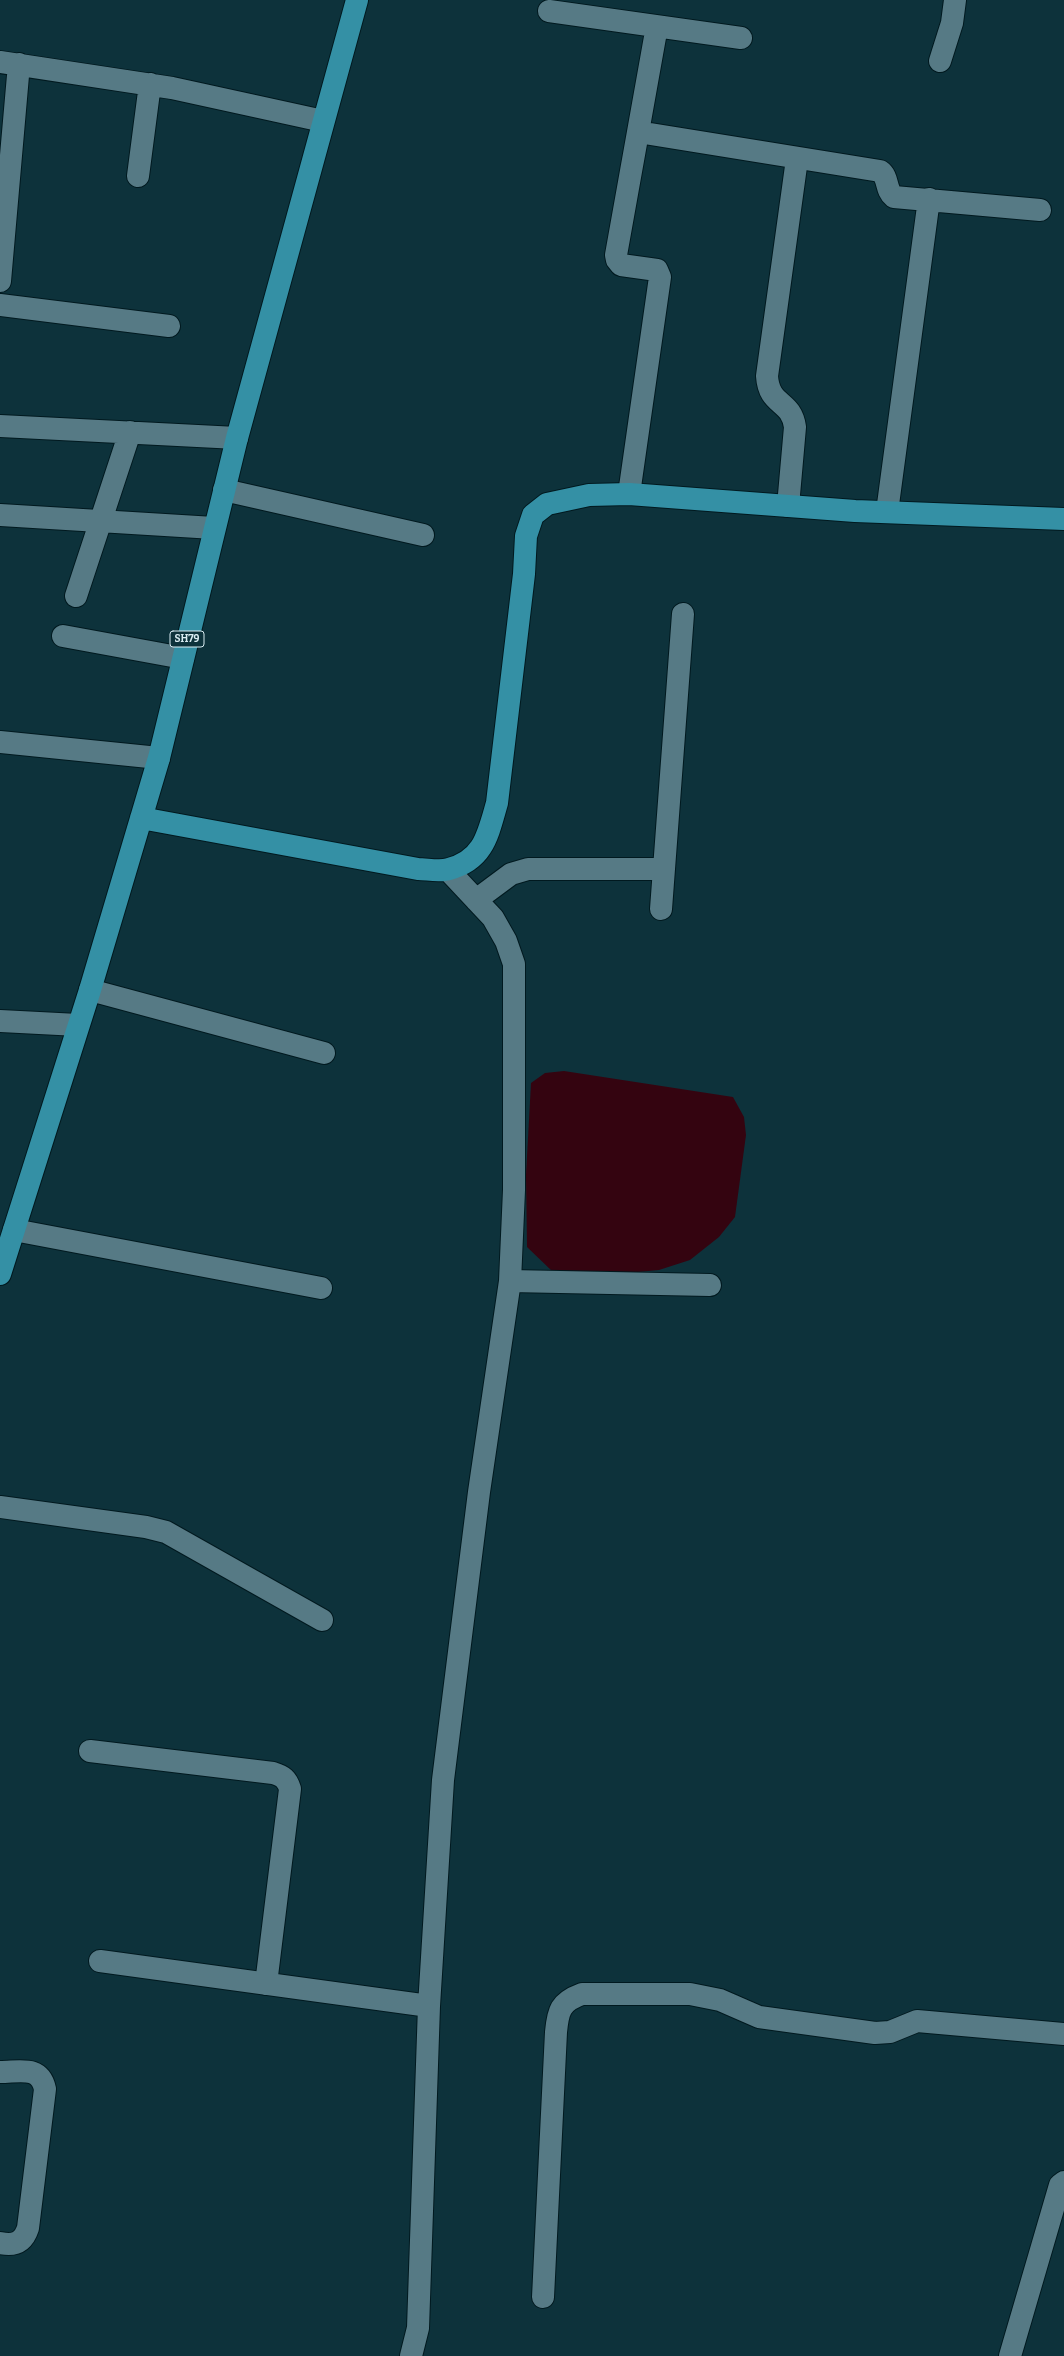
<!DOCTYPE html>
<html>
<head>
<meta charset="utf-8">
<style>
  body { margin:0 }
  canvas { display:block; background:#0d323b }
</style>
</head>
<body>
<canvas width="1064" height="2356"></canvas>
<script>
const g = document.querySelector('canvas').getContext('2d');
g.lineJoin = 'round';
function paint(path, color) {
  g.fillStyle = color;
  g.fill(path, 'evenodd');
}
function strokePath(path, color, width, dash) {
  g.strokeStyle = color;
  g.lineWidth = width;
  g.lineCap = dash ? 'butt' : 'round';
  g.setLineDash(dash || []);
  g.stroke(path);
}
function write(font, color, halo, rows, align = 'center') {
  g.font = font + ' Bitter,serif';
  g.lineWidth = 4;
  g.setLineDash([]);
  g.textBaseline = 'middle';
  g.strokeStyle = halo;
  g.fillStyle = color;
  for (const [text, x, y, turn = 0] of rows) {
    g.save();
    g.translate(x, y);
    g.rotate((+turn || 0) * Math.PI / 180);
    g.textAlign = isNaN(turn) ? turn : align;
    if (halo) g.strokeText(text, 0, 0);
    g.fillText(text, 0, 0);
    g.restore();
  }
}
const water = new Path2D(`
  M564 1071 733 1097 744 1117 746 1135 735 1217 719 1237 690 1260 659 1270 595 1276 553 1272 527 1247 526 1175 531 1083 545 1073Z`);
const minor = new Path2D(`
  M549 11 741 38
  M940 61 952 23 955 0
  M0 62 172 88 323 121
  M638 132 880 171C889 177 885 190 894 197L1040 210
  M138 176 150 84
  M0 281 19 64
  M0 305 169 326
  M0 426 237 438
  M224 490 423 535
  M629 494 660 277 657 270 621 265 617 260 616 255 657 26
  M788 506 795 427C791 399 769 407 767 376L797 159
  M887 512 929 199
  M0 515 214 528
  M76 596 130 432
  M63 636 183 658
  M0 742 159 758
  M476 900 511 874 528 869H664
  M661 909 683 614
  M90 990 324 1053
  M0 1021 78 1025
  M14 1230 321 1288
  M510 1281 710 1285
  M0 1507 146 1527 166 1532 322 1620
  M90 1751 273 1773C283 1776 287 1779 290 1789L266 1984
  M100 1961 429 2006
  M0 2072C20 2072 40 2065 45 2089L28 2228C23 2243 14 2246 0 2243
  M543 2297 556 2032C558 2011 560 2002 582 1994H690L720 2000 759 2017 875 2033 890 2032 917 2021 1064 2034
  M411 2356 418 2328 429 2006 443 1780 479 1492 510 1281 514 1190V964L506 941 493 918 448 870
  M1010 2356 1060 2185 1064 2182`);
const major = new Path2D(`
  M141 818 418 869C427 869 440 872 449 869 484 860 488 834 497 803L524 574 526 536 533 515 547 504 589 495 629 494 855 511 1064 519
  M0 1274 90 990 159 758 237 438 357 0`);
const shields = [
  [187,639,34]
];
const shieldNames = [
  ["SH79",187,639]
];
paint(water, '#340410');
strokePath(minor, '#00191f', 24);
strokePath(major, '#00191f', 24);
strokePath(minor, '#567a85', 22);
strokePath(major, '#3490a5', 22);
for (const [x, y, w] of shields) {
  const box = new Path2D();
  box.roundRect(x - w / 2, y - 8, w, 16, 3);
  g.fillStyle = '#0d323b';
  g.fill(box);
  strokePath(box, '#d9ecf2', 1);
}
write('bold 10px', '#d9ecf2', null, shieldNames);
</script>
</body>
</html>
